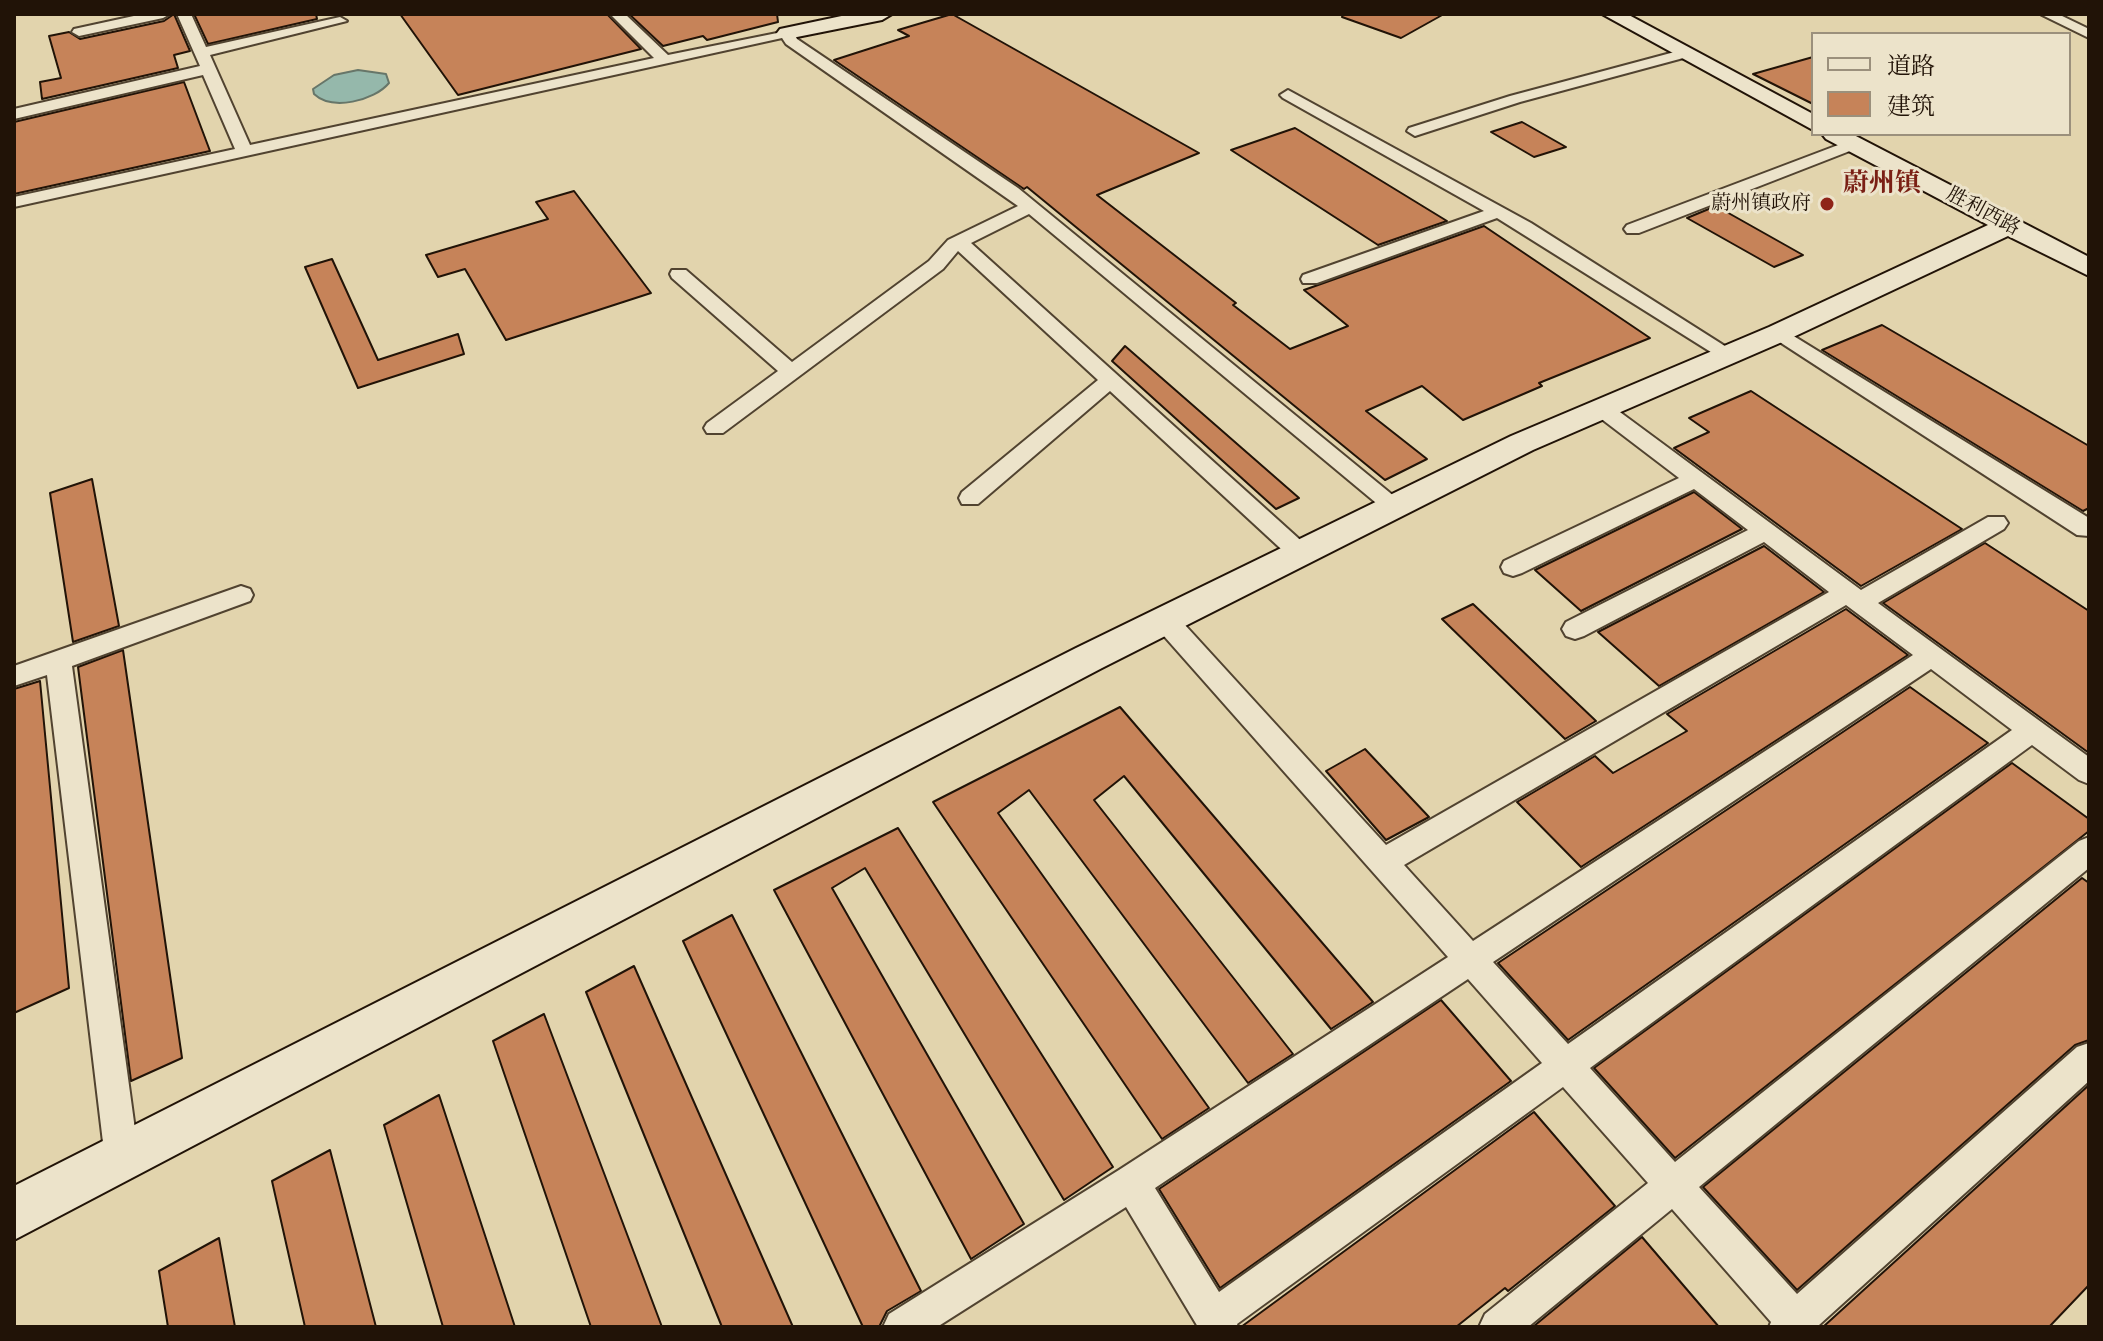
<!DOCTYPE html>
<html>
<head>
<meta charset="utf-8">
<style>
  body { margin:0 }
  #map { position:relative; width:2103px; height:1341px; overflow:hidden; background:#e2d4ad; font-family:"Gentium Book Plus","Noto Serif SC",serif }
  canvas { display:block }
  .frame { position:absolute; inset:0; border:16px solid #211307; pointer-events:none }
  .legend { position:absolute; left:1811px; top:32px; width:260px; height:104px; box-sizing:border-box; background:#ece3ca; border:2px solid #9b907c; margin:0; padding:10px 14px; list-style:none; font-size:24px; color:#211307 }
  .legend li { display:flex; align-items:center; gap:16px; height:40px }
  .legend b { width:40px; border:2px solid #9b907c }
</style>
</head>
<body>
<div id="map">
<canvas width="2103" height="1341"></canvas>
<div class="frame"></div>
<ul class="legend">
<li><b style="height:10px;background:#ece3ca"></b>道路</li>
<li><b style="height:22px;background:#c68359"></b>建筑</li>
</ul>
</div>
<script>
const g = document.querySelector('canvas').getContext('2d');
g.lineJoin = 'round';
function paint(path, color) {
  g.fillStyle = color;
  g.fill(path, 'evenodd');
}
function strokePath(path, color, width, dash) {
  g.strokeStyle = color;
  g.lineWidth = width;
  g.lineCap = dash ? 'butt' : 'round';
  g.setLineDash(dash || []);
  g.stroke(path);
}
function write(font, color, halo, rows, align = 'center') {
  g.font = font + ' "Gentium Book Plus","Noto Serif SC",serif';
  g.lineWidth = 6;
  g.setLineDash([]);
  g.textBaseline = 'middle';
  g.strokeStyle = halo;
  g.fillStyle = color;
  for (const [text, x, y, turn = 0] of rows) {
    g.save();
    g.translate(x, y);
    g.rotate((+turn || 0) * Math.PI / 180);
    g.textAlign = isNaN(turn) ? turn : align;
    if (halo) g.strokeText(text, 0, 0);
    g.fillText(text, 0, 0);
    g.restore();
  }
}
const water = new Path2D(`
  M358 70 386 74 389 83C374 101 332 111 314 94L313 89 334 75Z`);
const building = new Path2D(`
  M174 14 190 51 174 55 178 68 42 99 40 82 61 78 49 36 69 32 80 39 164 21Z
  M194 14H316L317 19 208 44Z
  M400 14H607L641 49 458 95Z
  M629 14H777L778 22 707 40 703 36 663 46Z
  M952 14 1199 153 1097 195 1236 303 1233 305 1290 349 1348 326 1304 290 1484 226 1650 338 1539 383 1542 386 1463 420 1422 386 1366 411 1427 459 1385 480 1027 187 1024 189 834 60 909 36 898 30Z
  M1343 14H1444L1401 38 1342 17Z
  M1813 57V104L1753 74Z
  M184 82 210 151 14 194V122Z
  M1522 122 1566 147 1534 157 1491 132Z
  M1295 128 1447 221 1378 245 1231 150Z
  M574 191 651 293 506 340 465 269 438 277 426 255 548 219 536 202Z
  M1716 206 1803 255 1774 267 1687 218Z
  M332 259 378 360 458 334 464 354 358 388 305 267Z
  M1882 325 2089 446V508L2083 511 1822 350Z
  M1125 346 1299 498 1276 509 1112 361Z
  M1751 391 1962 529 1861 586 1674 448 1709 432 1689 418Z
  M92 479 119 626 73 642 50 493Z
  M1694 492 1742 529 1581 611 1535 570Z
  M1985 543 2089 611V753L1883 603Z
  M1764 546 1824 592 1659 686 1598 632Z
  M1473 604 1596 721 1565 739 1442 619Z
  M1846 609 1908 655 1581 867 1517 802 1595 756 1613 773 1687 731 1667 714Z
  M123 650 182 1058 131 1081 78 667Z
  M40 681 69 988 14 1013V689Z
  M1910 687 1988 743 1568 1040 1498 963Z
  M1120 707 1373 1002 1331 1029 1124 776 1094 800 1293 1054 1248 1083 1029 790 998 813 1209 1108 1162 1139 933 802Z
  M1365 749 1429 817 1386 840 1326 771Z
  M2012 763 2089 819V831L1675 1158 1594 1068Z
  M898 828 1113 1167 1064 1200 865 868 832 888 1024 1224 971 1259 774 890Z
  M2082 878 2089 883V1040L2075 1045 1797 1290 1703 1187Z
  M732 915 921 1291 887 1311 879 1327H863L683 941Z
  M634 966 793 1327H722L586 992Z
  M1441 1000 1511 1081 1220 1288 1159 1189Z
  M544 1014 662 1327H591L493 1041Z
  M2089 1085V1285L2049 1327H1823Z
  M439 1095 515 1327H443L384 1125Z
  M1534 1112 1615 1206 1508 1291 1505 1288 1456 1327H1241Z
  M330 1150 376 1327H305L272 1181Z
  M1642 1237 1719 1327H1536L1534 1326Z
  M219 1238 235 1327H168L159 1271Z`);
const street = new Path2D(`
  M143 14H170L163 18 79 36 72 32 74 29Z
  M177 14H191L206 47 340 17 347 21 210 55 250 145 654 58 610 14H625L668 55 792 30 797 39 1018 188 1406 506 1403 512H1387L1029 214 971 243 1308 547 1312 553 1308 559 1300 561 1292 559 1110 391 978 504H962L959 498 962 492 1098 380 958 251 943 269 723 433H707L704 428 707 423 778 371 672 278 670 274 672 270H686L792 362 929 261 948 240 1018 206 786 44 782 38 14 207V197L235 149 203 75 14 119V109L200 66Z
  M2040 14H2058L2089 29V38Z
  M1682 50 1689 54 1687 57 1520 102 1421 134 1415 136 1407 131 1409 128 1510 96Z
  M1288 90 1531 223 1739 355 1729 361 1722 359 1497 218 1317 283H1303L1301 279 1303 275 1484 211 1283 98 1280 95Z
  M1854 139 1860 141V147L1639 233H1627L1624 229 1627 225Z
  M1779 327 2089 518V536L2077 535 1772 337 1769 333 1772 329Z
  M1602 402 1609 404 1861 590 1988 517H2004L2008 523 2004 529 1878 603 2089 757V784L2079 780 2032 745 1590 1068 1675 1162 2079 841 2089 837V868L1699 1187 1797 1294 2077 1047 2089 1043V1081L1819 1325 1820 1327H1769L1771 1322 1672 1209 1528 1327H1479L1485 1314 1648 1183 1563 1087 1237 1324 1238 1327H1198L1126 1207 937 1327H883L889 1314 1119 1170 1448 957 1156 627 1152 620 1156 613 1165 611 1174 613 1386 845 1829 592 1764 542 1584 636 1575 639 1566 636 1562 629 1566 622 1748 530 1694 489 1522 573 1513 576 1504 573 1501 567 1504 561 1679 478 1595 414 1591 409ZM1846 605 1913 655 1473 941 1404 865ZM1931 669 2012 730 1568 1044 1493 962ZM1468 979 1542 1063 1219 1292 1155 1188Z
  M241 586 250 589 253 595 250 601 72 666 139 1159 134 1171 122 1176 110 1171 105 1159 47 675 14 686V666Z`);
const secondary = new Path2D(`
  M851 14H892L882 20 787 39 777 33 780 29Z
  M1602 14H1627L1813 114V130Z
  M1822 134H1852L2089 257V276L2008 236 1789 339 1533 450 1102 668 14 1240V1186L1076 648 1511 436 1769 327 1988 225 1826 139Z`);
const markers = [
  [1827,204,8,"#8f2418"]
];
const farPoinames = [
  ["蔚州镇政府",1811,204]
];
const farStreetnames = [
  ["胜利西路",1983,212,28]
];
const farDistrictnames = [
  ["蔚州镇",1882,184]
];
paint(water, '#95b8ab');
strokePath(water, '#677669', 2);
paint(building, '#c68359');
strokePath(building, '#211307', 2);
strokePath(street, '#514330', 4);
strokePath(secondary, '#211307', 4);
paint(street, '#ece3ca');
paint(secondary, '#ece3ca');
for (const [x, y, r, color] of markers) {
  const dot = new Path2D();
  dot.arc(x, y, r, 0, 2 * Math.PI);
  g.fillStyle = color;
  g.fill(dot);
  strokePath(dot, '#ece3ca', 3);
}
write('20px', '#211307', '#ece3ca', farPoinames, 'right');
write('20px', '#211307', '#ece3ca', farStreetnames);
write('bold 26px', '#7a1f14', '#ece3ca', farDistrictnames);
</script>
</body>
</html>
